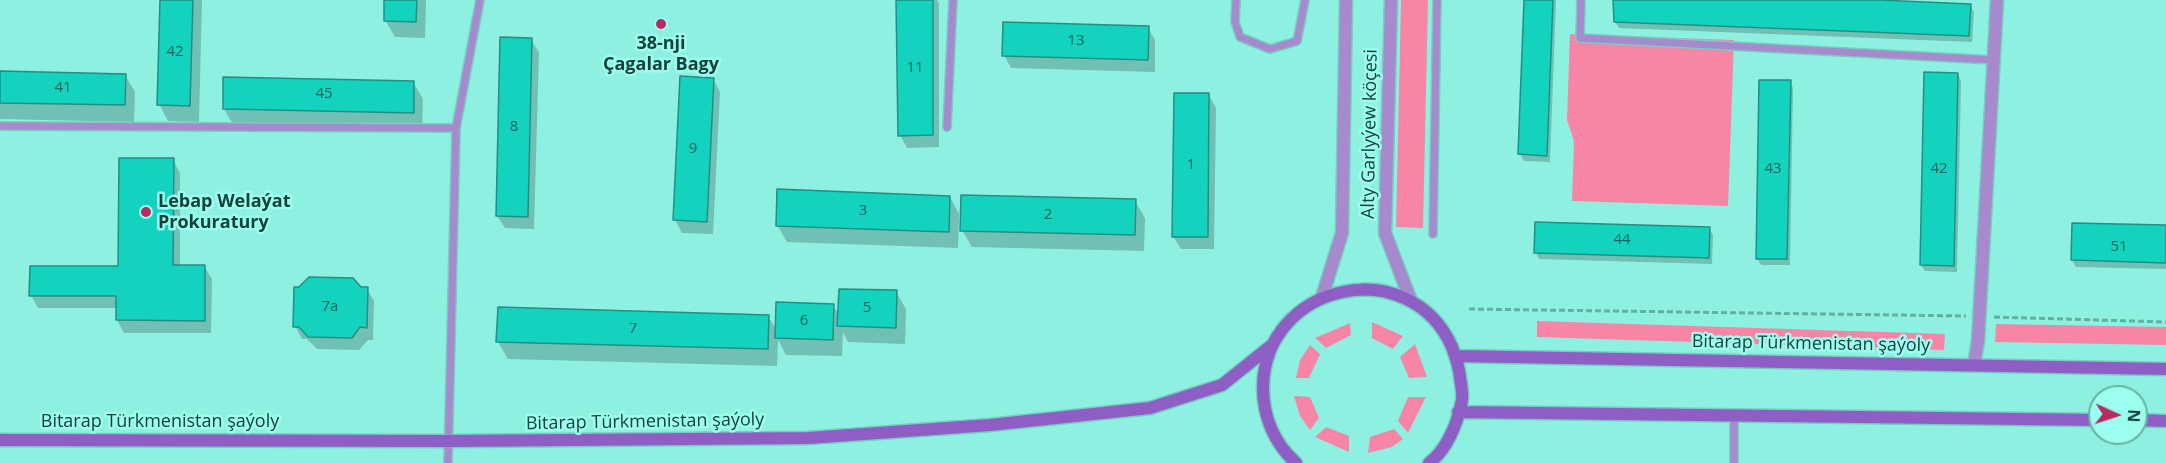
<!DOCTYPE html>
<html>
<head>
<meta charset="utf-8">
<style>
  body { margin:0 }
  #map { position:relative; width:2166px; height:463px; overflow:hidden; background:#8ef0e1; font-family:"Open Sans",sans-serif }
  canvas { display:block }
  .north { position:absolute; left:2088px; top:385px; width:60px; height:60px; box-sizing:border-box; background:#9cfeef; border:2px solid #66b2a7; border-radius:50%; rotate:93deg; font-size:16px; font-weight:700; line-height:24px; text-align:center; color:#16413b }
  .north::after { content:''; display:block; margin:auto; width:21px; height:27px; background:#b72b60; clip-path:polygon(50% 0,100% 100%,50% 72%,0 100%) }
</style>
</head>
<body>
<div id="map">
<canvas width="2166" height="463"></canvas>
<div class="north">N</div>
</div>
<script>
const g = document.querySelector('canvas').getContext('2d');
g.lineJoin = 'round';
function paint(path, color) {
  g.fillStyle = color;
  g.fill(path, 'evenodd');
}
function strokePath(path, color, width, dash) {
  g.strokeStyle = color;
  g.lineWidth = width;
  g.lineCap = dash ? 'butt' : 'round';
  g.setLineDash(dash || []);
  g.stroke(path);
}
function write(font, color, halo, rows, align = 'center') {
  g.font = font + ' "Open Sans",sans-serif';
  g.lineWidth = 5;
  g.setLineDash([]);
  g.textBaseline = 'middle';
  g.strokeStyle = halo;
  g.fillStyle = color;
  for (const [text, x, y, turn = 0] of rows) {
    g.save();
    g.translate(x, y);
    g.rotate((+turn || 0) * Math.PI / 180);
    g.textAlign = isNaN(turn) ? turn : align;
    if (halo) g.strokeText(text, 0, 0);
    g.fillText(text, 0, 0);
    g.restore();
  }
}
const green = new Path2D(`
  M1401 0H1428L1423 228 1396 227Z
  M1570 34 1734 40 1728 206 1572 201 1574 141 1567 120Z
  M1537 321 1945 334 1944 350 1537 337Z
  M1372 322 1403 336 1393 349 1372 338Z
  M1350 323 1351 335 1326 348 1315 338Z
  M1996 324 2166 327V345L1995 342Z
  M1415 344 1427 377 1409 378 1400 357Z
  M1310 345 1320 354 1309 378H1296L1300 360Z
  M1294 396 1310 397 1319 418 1310 430 1300 416Z
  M1408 397H1426L1408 433 1398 421Z
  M1326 427 1349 436V452L1315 437Z
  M1394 429 1403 439 1392 447 1368 453 1370 437Z`);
const shadow = new Path2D(`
  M162 0H202L199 122 168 121 159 104Z
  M386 0H426L425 38 395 37 385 20Z
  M897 0H937L939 3V147L907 148 900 135Z
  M1526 0H1556L1550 162 1524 161 1520 154Z
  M1615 0H1841L1970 5 1974 12 1972 42 1619 28 1615 22Z
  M1148 28 1155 40V72L1011 68 1004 55Z
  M531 40 539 52 534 229 505 228 497 216Z
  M0 73 125 75 135 92 134 122 0 119Z
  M1958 74 1961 81 1957 272 1925 271 1921 265Z
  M713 79 720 92 713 234 682 233 675 220Z
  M413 82 423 99 422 129 234 126 224 109Z
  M1790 82 1793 88 1790 265H1761L1757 258Z
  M1209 95 1216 108 1214 249H1181L1173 236Z
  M173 160 180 173V266H204L212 279 211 333H124L117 320V308H38L31 295 120 268Z
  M950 197 959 214 958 248 787 242 777 225Z
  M1135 201 1145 218 1144 251 972 247 962 230Z
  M2074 224 2166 227V269L2076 267 2072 260Z
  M1709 229 1713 235 1712 264 1539 259 1536 252Z
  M300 288 367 289 374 301 373 340H368L359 350 317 349 307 339H302L295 326Z
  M896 292 906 309 905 344 848 342 843 332 842 356 786 355 778 340 777 366 508 359 498 342 768 316 777 331 833 305 839 315Z`);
const building = new Path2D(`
  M160 0H193L190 106 157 105Z
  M384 0H417L416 22 384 21Z
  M896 0H933V135L898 136Z
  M1524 0H1553L1547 156 1518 154Z
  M1613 0H1879L1971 4 1969 36 1614 22Z
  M1003 22 1149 26 1148 60 1002 56Z
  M500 37 532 38 528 217 496 216Z
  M0 71 126 74 125 105 0 103Z
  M1924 72 1958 73 1954 266 1920 265Z
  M680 76 714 78 707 222 673 220Z
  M223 77 414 81V113L223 109Z
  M1759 80H1791L1787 259H1756Z
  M1174 93H1209L1208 237H1172Z
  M119 158H174L173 265H205V321L116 320V296H29L30 266H118Z
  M777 189 950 196 949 232 776 226Z
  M961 195 1136 199 1135 235 960 231Z
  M1535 222 1710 227 1709 258 1534 253Z
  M2072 223 2166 225V263L2071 260Z
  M309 277 353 278 361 287H368L367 328 360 327 352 338 308 337 299 327H293L294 287H299Z
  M839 289 897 290 896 328 837 326Z
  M776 302 834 304 833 340 775 338Z
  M498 307 769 315 768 349 496 342Z`);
const path = new Path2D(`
  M1469 309 1966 316
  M1994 317 2166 322`);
const service = new Path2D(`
  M1236 0 1235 22 1240 37 1270 49 1297 41 1305 0
  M1581 0 1580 38 1994 60
  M0 126 456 128
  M947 127 953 0
  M1433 234 1437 0
  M448 463 456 128 480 0
  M1734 463V415`);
const minor = new Path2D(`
  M1974 365 1978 341 1997 0`);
const tertiary = new Path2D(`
  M1391 0 1385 233 1411 301
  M1322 297 1342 233 1346 0`);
const secondary = new Path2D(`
  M1456 356 2166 369
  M1458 412 2100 420
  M2136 420 2166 421
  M0 440 449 441 808 438 990 425 1150 408 1222 385 1272 345
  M1296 463C1274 443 1263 416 1263 387 1265 282 1410 252 1452 347 1456 358 1459 366 1460 377 1461 385 1463 393 1462 400 1458 422 1447 450 1429 463`);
const markers = [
  [661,24,6,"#b72b60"],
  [146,212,6,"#b72b60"]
];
const numberNames = [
  ["13",1076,41],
  ["42",175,52],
  ["11",915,68],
  ["41",63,88],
  ["45",324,94],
  ["8",514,127],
  ["9",693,149],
  ["1",1191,165],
  ["43",1773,169],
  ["42",1939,169],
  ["3",863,211],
  ["2",1048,215],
  ["44",1622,240],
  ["51",2119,247],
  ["7a",330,307],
  ["5",867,308],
  ["6",804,321],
  ["7",633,329]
];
const poiNames = [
  ["38-nji",661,44],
  ["Çagalar Bagy",661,65],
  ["Lebap Welaýat",158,202,"left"],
  ["Prokuratury",158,223,"left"]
];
const streetNames = [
  ["Alty Garlyýew köçesi",1370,134,-89],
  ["Bitarap Türkmenistan şaýoly",1811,344,1],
  ["Bitarap Türkmenistan şaýoly",160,422],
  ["Bitarap Türkmenistan şaýoly",645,422,-1]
];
paint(green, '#f786a6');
paint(shadow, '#0003');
paint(building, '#13d2be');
strokePath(building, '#238f83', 1.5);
strokePath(service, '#76cdc0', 10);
strokePath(minor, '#76cdc0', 15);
strokePath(tertiary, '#76cdc0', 15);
strokePath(secondary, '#76cdc0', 15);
strokePath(path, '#62b0a4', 3, [6, 3]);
strokePath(service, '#a78ace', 7);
strokePath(minor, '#a78ace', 12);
strokePath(tertiary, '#a78ace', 12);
strokePath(secondary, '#8e5ec5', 12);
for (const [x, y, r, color] of markers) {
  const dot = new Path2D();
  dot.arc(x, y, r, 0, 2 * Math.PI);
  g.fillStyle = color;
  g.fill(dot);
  strokePath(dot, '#9cfeef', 2);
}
write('15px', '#15655c', null, numberNames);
write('bold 18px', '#16413b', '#9cfeef', poiNames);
write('18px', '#16413b', '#9cfeef', streetNames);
</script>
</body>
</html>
